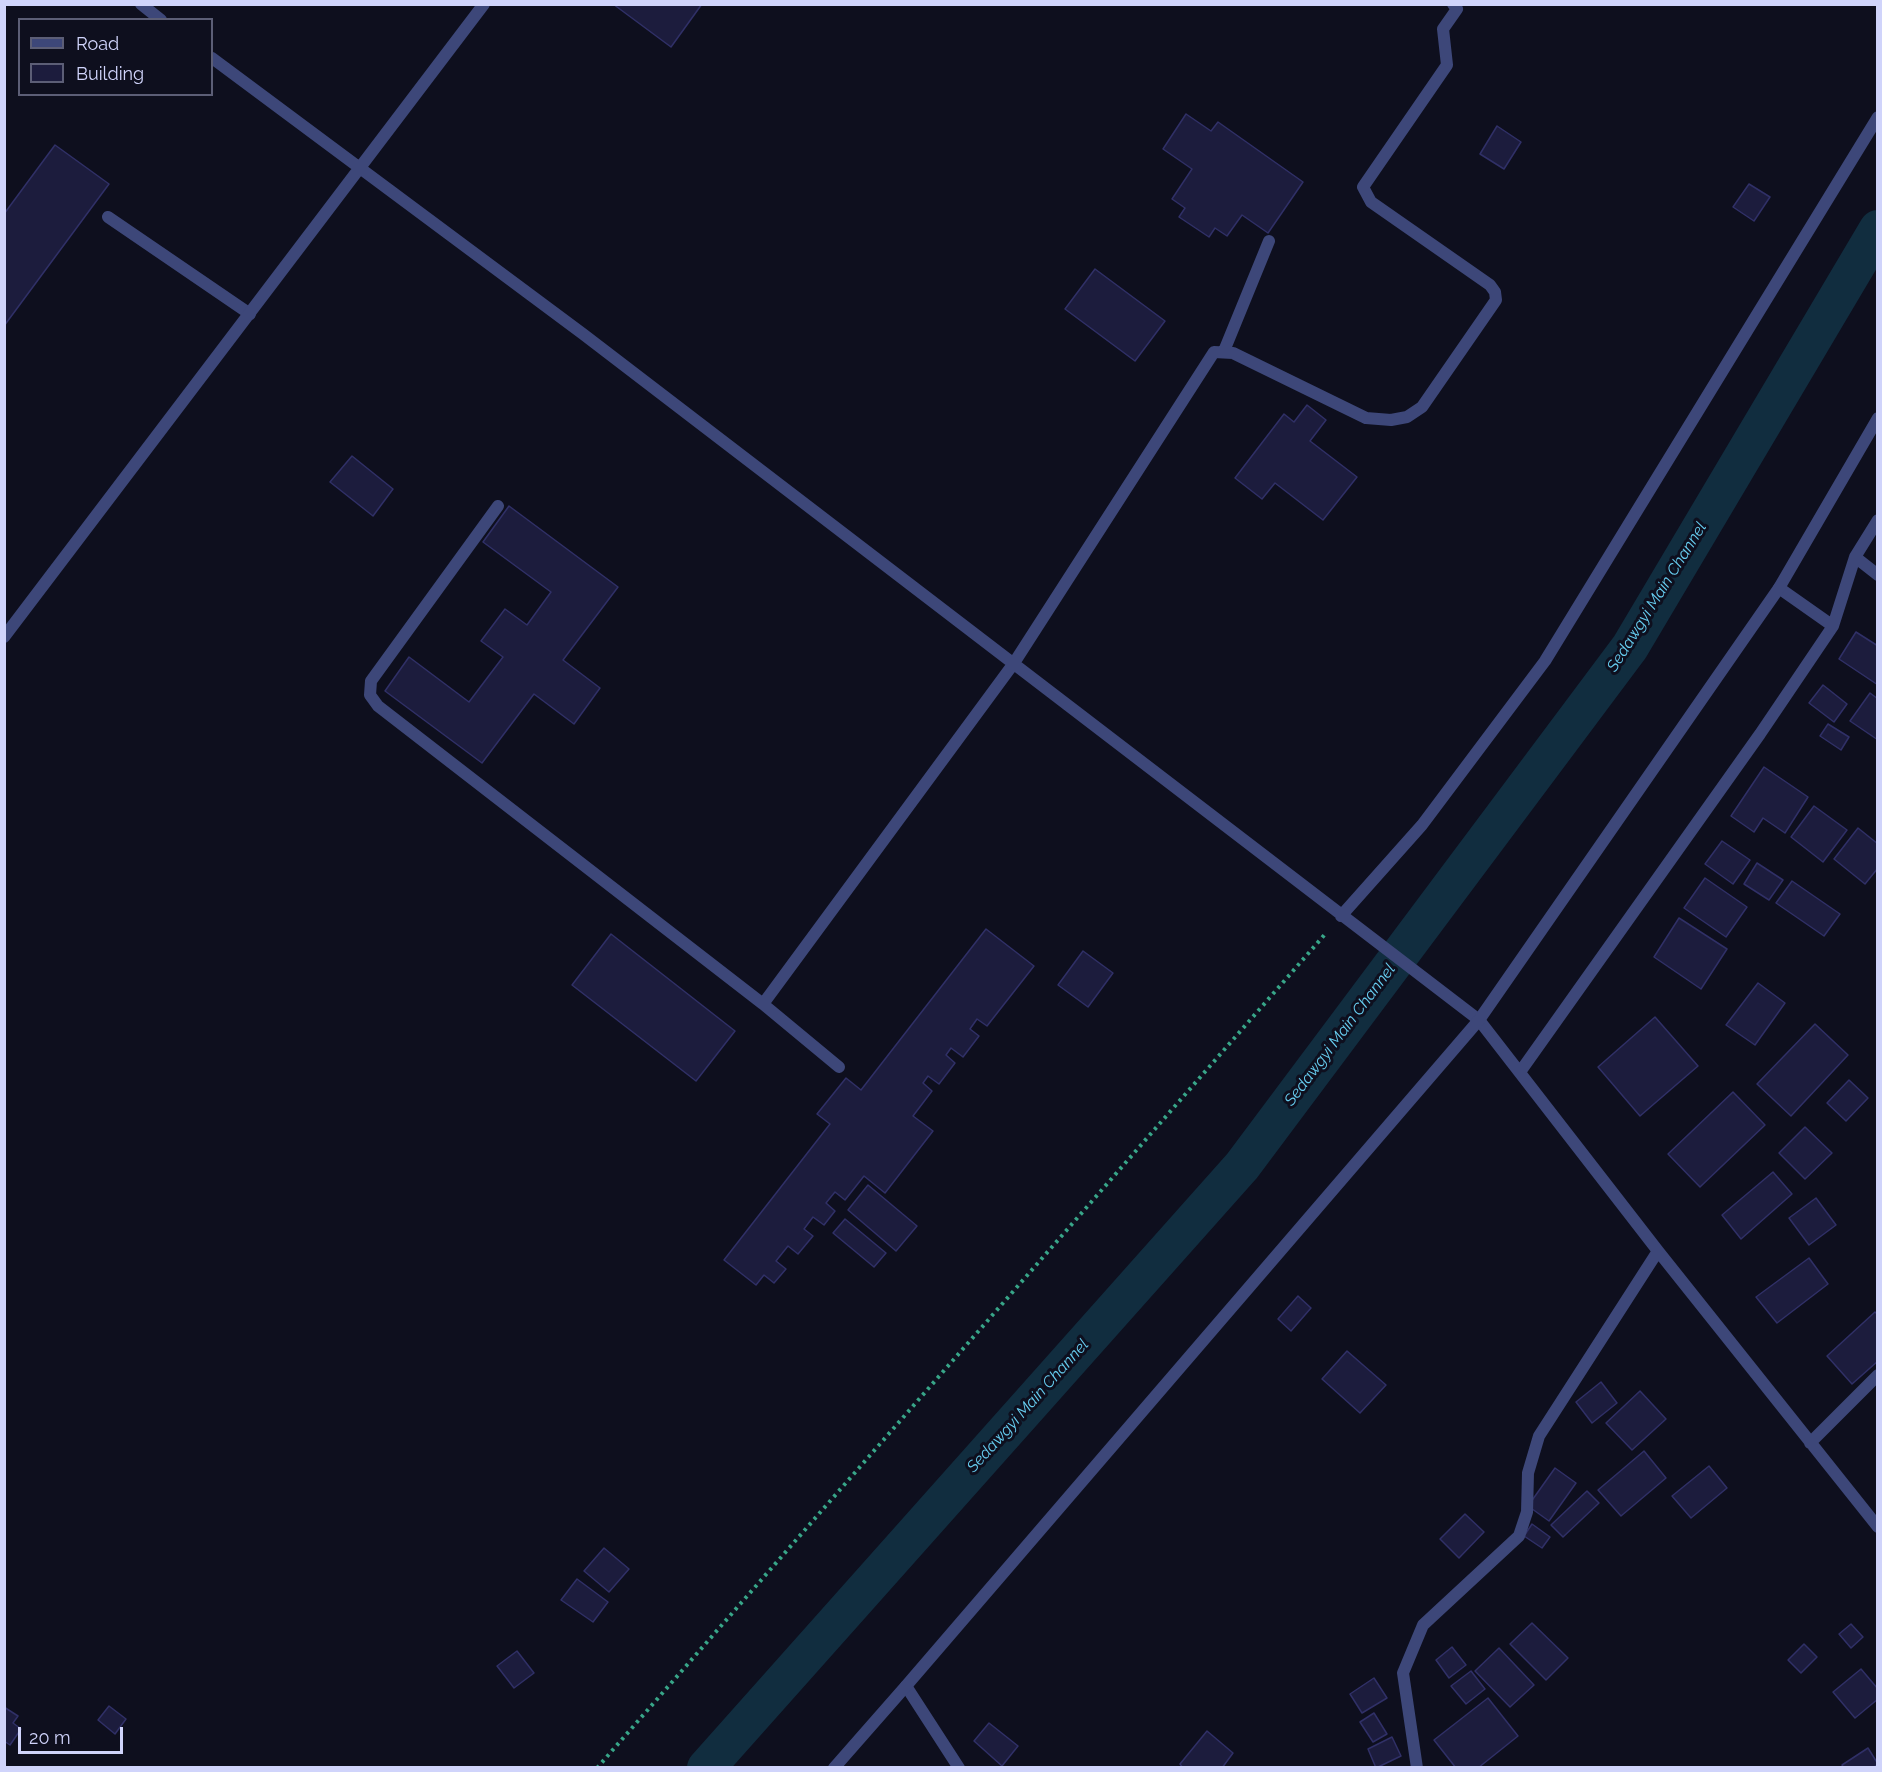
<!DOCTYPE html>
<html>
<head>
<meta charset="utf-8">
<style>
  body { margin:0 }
  #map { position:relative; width:1882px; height:1772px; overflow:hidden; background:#0e0f1e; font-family:Raleway,sans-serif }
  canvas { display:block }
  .frame { position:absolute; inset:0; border:6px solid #d0d4fb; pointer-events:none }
  .legend { position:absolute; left:18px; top:18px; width:195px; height:78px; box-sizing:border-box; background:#0e0f1e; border:2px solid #5c5e76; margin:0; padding:8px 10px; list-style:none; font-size:18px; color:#d0d4fb }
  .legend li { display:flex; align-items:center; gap:12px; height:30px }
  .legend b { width:30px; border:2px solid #5c5e76 }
  .scale { position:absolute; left:18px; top:1727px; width:105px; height:27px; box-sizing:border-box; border:3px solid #d0d4fb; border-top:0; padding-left:8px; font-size:18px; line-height:21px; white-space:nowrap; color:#d0d4fb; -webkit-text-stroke:4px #0e0f1e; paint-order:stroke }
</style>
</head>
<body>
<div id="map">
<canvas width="1882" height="1772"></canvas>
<div class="frame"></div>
<ul class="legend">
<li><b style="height:8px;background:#3d4779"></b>Road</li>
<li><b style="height:16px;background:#1c1c3d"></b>Building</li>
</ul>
<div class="scale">20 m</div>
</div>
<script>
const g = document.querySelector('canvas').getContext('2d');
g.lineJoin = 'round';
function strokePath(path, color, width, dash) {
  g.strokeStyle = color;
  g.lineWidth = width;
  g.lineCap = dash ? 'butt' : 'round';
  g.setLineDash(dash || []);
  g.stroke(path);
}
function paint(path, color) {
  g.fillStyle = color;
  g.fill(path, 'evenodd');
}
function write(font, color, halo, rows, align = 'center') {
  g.font = font + ' Raleway,sans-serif';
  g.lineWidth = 6;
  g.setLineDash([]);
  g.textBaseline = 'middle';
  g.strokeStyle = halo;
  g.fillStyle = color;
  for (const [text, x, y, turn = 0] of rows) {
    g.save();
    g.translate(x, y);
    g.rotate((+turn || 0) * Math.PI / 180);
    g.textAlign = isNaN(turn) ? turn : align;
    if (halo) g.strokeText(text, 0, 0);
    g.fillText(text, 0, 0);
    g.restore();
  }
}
const canal = new Path2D(`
  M706 1768 1242 1166 1630 647 1878 229`);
const building = new Path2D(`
  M613 4H702L671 47Z
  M1186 114 1211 131 1218 122 1303 182 1268 233 1242 215 1227 236 1215 228 1209 237 1179 217 1185 208 1172 199 1192 169 1163 149Z
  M1497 126 1521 142 1504 169 1480 154Z
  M55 145 109 184 4 326V214Z
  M1749 184 1770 197 1754 221 1733 207Z
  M1095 269 1165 321 1135 361 1065 309Z
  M1307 405 1326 420 1310 441 1357 477 1323 520 1275 483 1262 499 1235 478 1284 414 1294 422Z
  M352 456 393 489 373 516 330 482Z
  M509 506 618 587 563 660 600 688 574 724 534 694 482 763 385 691 409 657 469 702 503 657 481 641 505 609 527 625 551 592 483 542Z
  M1856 632 1878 646V685L1839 659Z
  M1823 685 1847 704 1834 722 1809 703Z
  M1870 693 1878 699V740L1850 721Z
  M1828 724 1849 737 1841 750 1820 736Z
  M1764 767 1808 797 1785 833 1763 818 1754 832 1731 816Z
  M1814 806 1847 830 1823 862 1791 837Z
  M1858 828 1878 844V868L1865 884 1834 859Z
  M1722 841 1750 860 1733 884 1705 864Z
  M1757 863 1783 880 1769 900 1744 884Z
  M1705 878 1747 907 1726 937 1684 908Z
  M1792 881 1840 914 1824 936 1776 903Z
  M1679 918 1727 949 1701 989 1654 957Z
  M986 929 1034 966 987 1026 977 1019 970 1029 979 1036 963 1057 951 1048 946 1055 955 1063 939 1084 928 1076 923 1083 932 1091 913 1116 933 1131 885 1193 864 1176 845 1200 835 1192 826 1203 835 1211 824 1225 813 1217 804 1229 813 1236 798 1254 788 1246 776 1261 786 1269 774 1283 764 1275 756 1285 724 1260 830 1124 817 1114 846 1078 861 1090Z
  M611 934 735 1031 696 1081 572 985Z
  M1083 951 1113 973 1088 1007 1058 985Z
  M1758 983 1785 1003 1755 1045 1726 1025Z
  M1655 1017 1698 1066 1640 1116 1598 1067Z
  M1815 1024 1848 1055 1791 1116 1757 1084Z
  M1849 1080 1868 1098 1846 1121 1827 1103Z
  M1733 1092 1765 1125 1700 1187 1668 1154Z
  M1805 1127 1832 1153 1805 1179 1779 1153Z
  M1773 1172 1792 1194 1741 1239 1722 1215Z
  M868 1185 917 1226 896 1251 848 1210Z
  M1816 1198 1836 1225 1809 1245 1789 1218Z
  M845 1219 886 1253 874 1267 833 1233Z
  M1809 1258 1828 1284 1777 1323 1756 1297Z
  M1298 1296 1311 1308 1291 1331 1278 1319Z
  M1875 1312 1878 1315V1361L1852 1384 1827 1356Z
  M1347 1351 1386 1385 1360 1413 1322 1379Z
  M1601 1382 1617 1403 1592 1423 1576 1402Z
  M1640 1391 1666 1419 1632 1450 1606 1423Z
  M1644 1451 1666 1478 1621 1516 1598 1490Z
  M1709 1466 1727 1488 1691 1518 1672 1496Z
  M1555 1468 1576 1483 1549 1521 1528 1506Z
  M1587 1491 1599 1503 1563 1537 1551 1525Z
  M1465 1514 1484 1532 1459 1558 1440 1539Z
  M1532 1524 1550 1537 1542 1548 1524 1536Z
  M604 1548 629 1569 609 1592 584 1571Z
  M577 1579 608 1602 593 1622 561 1600Z
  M1532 1623 1568 1658 1546 1680 1510 1644Z
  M1851 1624 1863 1637 1851 1648 1839 1634Z
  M1804 1644 1817 1657 1801 1673 1788 1660Z
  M1452 1647 1466 1665 1449 1678 1436 1660Z
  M1499 1648 1534 1685 1510 1707 1475 1671Z
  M517 1651 534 1673 514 1688 497 1666Z
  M1861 1669 1878 1689V1699L1855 1718 1833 1692Z
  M1471 1671 1485 1689 1466 1704 1451 1686Z
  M1374 1678 1387 1698 1362 1713 1350 1694Z
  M1488 1698 1518 1736 1478 1768H1456L1434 1740Z
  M109 1706 126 1719 115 1734 98 1720Z
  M4 1707 18 1716 13 1723 21 1729 10 1745 4 1741Z
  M1374 1713 1387 1734 1373 1742 1360 1722Z
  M989 1723 1018 1746 1002 1766 974 1741Z
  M1207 1731 1233 1753 1222 1768H1183L1180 1764Z
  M1392 1737 1401 1756 1376 1768 1368 1749Z
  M1868 1748 1878 1764 1873 1768H1844L1842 1765Z`);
const path = new Path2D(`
  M597 1768 1327 932`);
const service = new Path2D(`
  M108 217 250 314`);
const minor = new Path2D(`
  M141 4 161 20
  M212 58 583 334 1479 1020 1658 1251 1878 1527
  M1224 351 1269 241
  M498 506 371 681 370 695 378 706 763 1004 839 1067
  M1855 557 1878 575
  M1779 588 1833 626
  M4 637 484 4
  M1341 916 1422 825 1545 661 1878 117
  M763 1004 1014 663 1214 352 1233 353 1366 418 1391 420 1407 417 1422 407 1496 300 1495 292 1490 285 1371 202 1363 187 1447 65 1443 29 1457 9 1453 4
  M1520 1072 1760 734 1833 626 1855 557 1878 520
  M1810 1443 1878 1375
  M906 1686 959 1768
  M1417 1768 1403 1673 1423 1625 1519 1536 1527 1512 1528 1473 1539 1436 1658 1251`);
const tertiary = new Path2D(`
  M834 1768 906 1686 1479 1020 1779 588 1878 418`);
const waterNames = [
  ["Sedawgyi Main Channel",1657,597,-58],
  ["Sedawgyi Main Channel",1340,1035,-53],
  ["Sedawgyi Main Channel",1028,1406,-48]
];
strokePath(canal, '#112d3f', 38);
paint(building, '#1c1c3d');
strokePath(building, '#303067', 1.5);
strokePath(path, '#38a689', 4, [3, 4.5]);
strokePath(service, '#3d4779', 12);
strokePath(minor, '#3d4779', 12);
strokePath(tertiary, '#3d4779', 12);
write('italic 16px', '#67cef1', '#0e0f1e', waterNames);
</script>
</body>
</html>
